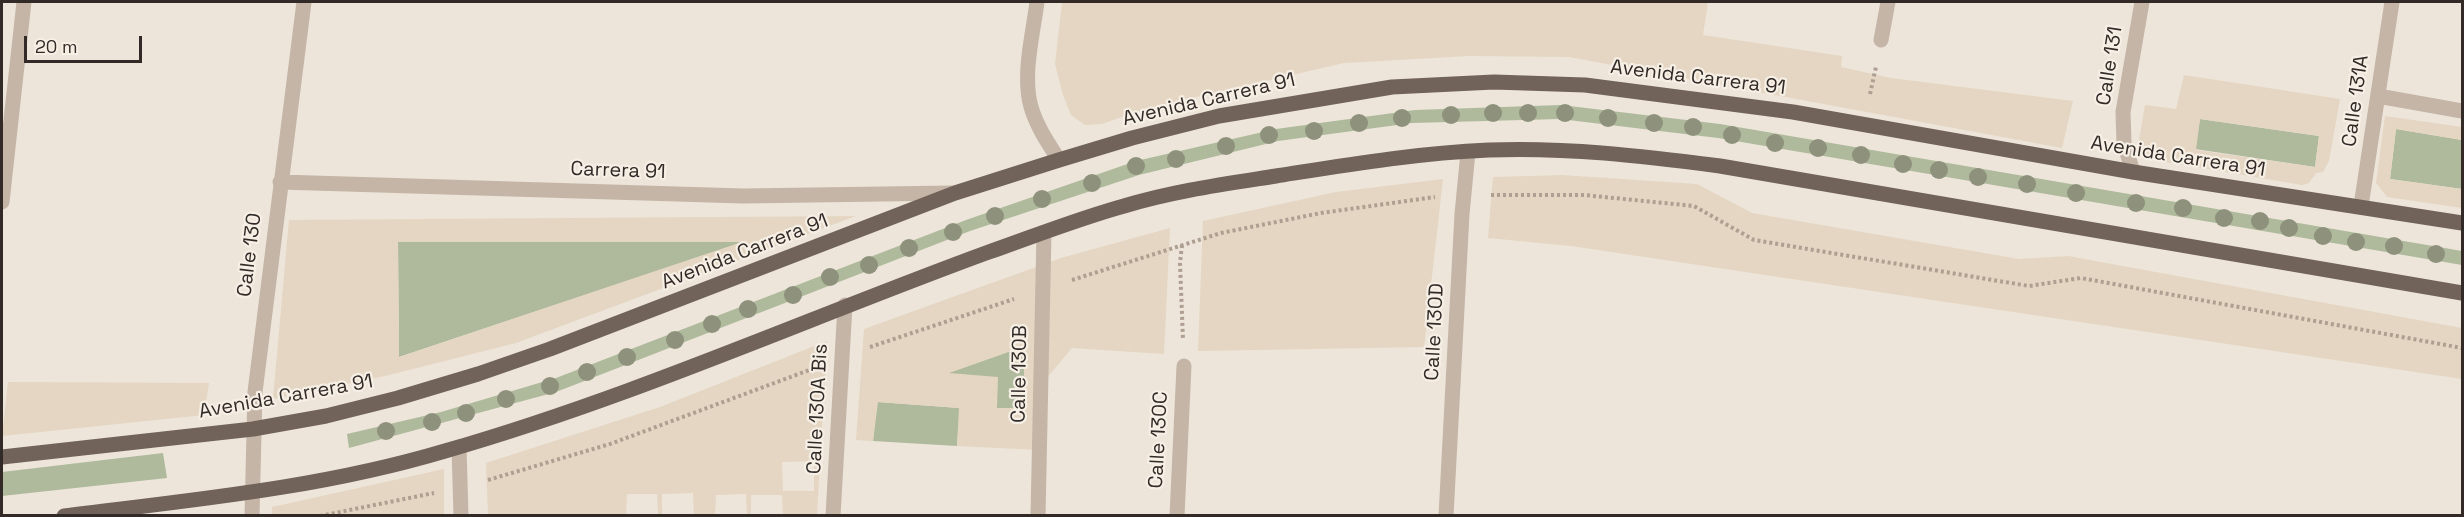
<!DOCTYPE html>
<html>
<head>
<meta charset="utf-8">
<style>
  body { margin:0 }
  #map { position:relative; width:2464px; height:517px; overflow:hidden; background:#ede5da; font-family:"Space Grotesk",sans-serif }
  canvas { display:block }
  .frame { position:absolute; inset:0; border:3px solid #312a27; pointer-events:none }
  .scale { position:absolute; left:24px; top:36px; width:118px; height:27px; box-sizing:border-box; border:3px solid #312a27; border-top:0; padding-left:8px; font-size:18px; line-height:21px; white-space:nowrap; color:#312a27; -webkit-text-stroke:4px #f6efe5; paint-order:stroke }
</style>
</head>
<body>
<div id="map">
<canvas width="2464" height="517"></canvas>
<div class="frame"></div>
<div class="scale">20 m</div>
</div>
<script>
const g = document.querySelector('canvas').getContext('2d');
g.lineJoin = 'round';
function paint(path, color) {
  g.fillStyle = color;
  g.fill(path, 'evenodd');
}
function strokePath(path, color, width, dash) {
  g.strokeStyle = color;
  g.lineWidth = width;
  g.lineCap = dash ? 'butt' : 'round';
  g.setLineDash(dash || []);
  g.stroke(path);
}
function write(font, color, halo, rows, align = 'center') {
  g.font = font + ' "Space Grotesk",sans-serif';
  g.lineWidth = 4.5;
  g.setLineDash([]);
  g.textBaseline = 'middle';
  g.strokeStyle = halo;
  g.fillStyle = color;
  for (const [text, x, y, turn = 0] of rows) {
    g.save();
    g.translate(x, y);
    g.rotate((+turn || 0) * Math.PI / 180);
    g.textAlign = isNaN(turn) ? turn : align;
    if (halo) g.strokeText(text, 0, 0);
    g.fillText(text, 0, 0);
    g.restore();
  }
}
const green = new Path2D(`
  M1561 105 1720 124 2462 251V265L1718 138 1560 119 1412 123 1278 141 1139 175 970 231 556 392 349 448 347 434 441 412 556 378 966 220 1136 161 1276 129 1415 110Z
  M2200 119 2319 136 2315 167 2195 149Z
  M2396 129 2462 140V189L2390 179Z
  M398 242H744L399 357Z
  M1025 346 1023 408H997L948 373Z
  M877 402 960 408 957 446 873 441Z
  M163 453 167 478 2 496V472Z`);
const plaza = new Path2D(`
  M1062 2H1708L1703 35 1842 56 1841 67 1891 78 2073 101 2062 148 1569 57 1469 56 1344 63 1144 109 1102 124 1085 125 1071 115 1063 95 1055 64Z
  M2184 75 2340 99 2329 161 2323 172 2316 173 2309 183 2302 185 2136 157 2145 105 2176 109ZM2200 119 2319 136 2315 167 2196 150Z
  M2385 116 2462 127V140L2396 129 2390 179 2462 189V208L2387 197 2376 183Z
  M1562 175 1697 184 1752 213 2019 259 2068 256 2462 328V379L1571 246 1488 238 1493 177Z
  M1443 179 1424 347 1198 351 1203 221 1336 192Z
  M856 216 516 343 385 376 273 399 289 220ZM398 242H742L399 357Z
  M1170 228 1164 354 1072 348 1045 380 1039 450 957 446 959 408 878 402 873 441 856 440 864 329 1061 258ZM1025 346 1023 408H997L998 377 949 373Z
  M827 341 817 515H783L782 495H751V515H747L746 494 716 495 715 515H694L693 493 662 494V515H658L657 494H627L626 515H488L486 463 660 407ZM814 461V491H783L782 462Z
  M8 382 209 383 204 415 2 436Z
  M444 469V515H272V507Z`);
const path = new Path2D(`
  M1870 94 1876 67
  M1491 195H1584L1694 206 1754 240 2029 286 2081 278 2462 348
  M1182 245 1180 263 1183 340
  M1072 280 1221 233 1321 213 1435 197
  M870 347 1014 299
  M488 480 610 444 812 369
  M320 516 434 493`);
const minor = new Path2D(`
  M1037 2C1033 34 1022 75 1031 107 1037 127 1048 143 1059 160
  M1881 40 1888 2
  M2378 96 2462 111
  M2133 172 2124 143 2123 112 2142 2
  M280 182 743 196 952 193
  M2 202 24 2
  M2361 206 2392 2
  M459 447 461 516
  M252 516 255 392 304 2
  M833 516 845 305
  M1038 516 1044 233
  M1177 516 1184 366
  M1446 516 1462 214 1468 152`);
const major = new Path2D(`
  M2 457 253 429 326 416 398 398 478 374 550 349 955 193 1059 160 1132 138 1219 116 1392 87 1494 82 1585 85 1793 112 2133 172 2462 223
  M64 516C192 500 321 488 445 451 630 398 806 319 986 253 1032 237 1077 219 1124 206 1173 191 1225 184 1276 176 1346 165 1417 153 1489 150 1566 147 1643 156 1720 166L2462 293`);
const trees = [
  [1493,113],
  [1528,113],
  [1565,113],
  [1451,115],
  [1402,118],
  [1608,118],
  [1359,123],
  [1654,123],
  [1693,127],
  [1314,131],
  [1269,135],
  [1732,135],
  [1775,143],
  [1226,146],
  [1818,148],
  [1861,155],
  [1176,159],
  [1903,164],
  [1136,166],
  [1939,170],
  [1978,177],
  [1092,183],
  [2027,184],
  [2076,193],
  [1042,199],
  [2136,203],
  [2183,208],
  [995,216],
  [2224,218],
  [2260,221],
  [2289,228],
  [953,232],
  [2323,236],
  [2356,242],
  [2394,246],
  [909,248],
  [2436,254],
  [869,265],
  [830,277],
  [793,295],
  [748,309],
  [712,324],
  [675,340],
  [627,357],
  [587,372],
  [550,386],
  [506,399],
  [466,413],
  [432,422],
  [386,431]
];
const streetNames = [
  ["Calle 131",2110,66,-81],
  ["Avenida Carrera 91",1698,78,7],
  ["Avenida Carrera 91",1209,100,-13],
  ["Calle 131A",2356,101,-82],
  ["Avenida Carrera 91",2178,157,9],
  ["Carrera 91",618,171,2],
  ["Avenida Carrera 91",745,252,-21],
  ["Calle 130",250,255,-83],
  ["Calle 130D",1435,332,-87],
  ["Calle 130B",1020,374,-89],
  ["Avenida Carrera 91",286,397,-10],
  ["Calle 130A Bis",818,409,-87],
  ["Calle 130C",1159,440,-87]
];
paint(green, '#afba9c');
paint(plaza, '#e4d6c2');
strokePath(path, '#af9f92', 4, [3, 3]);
strokePath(minor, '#c4b5a7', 15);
strokePath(major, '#71625a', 15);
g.fillStyle = '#8e917b';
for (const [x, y] of trees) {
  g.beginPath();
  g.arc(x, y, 9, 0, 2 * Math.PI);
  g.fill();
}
write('20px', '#312a27', '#f6efe5', streetNames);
</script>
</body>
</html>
